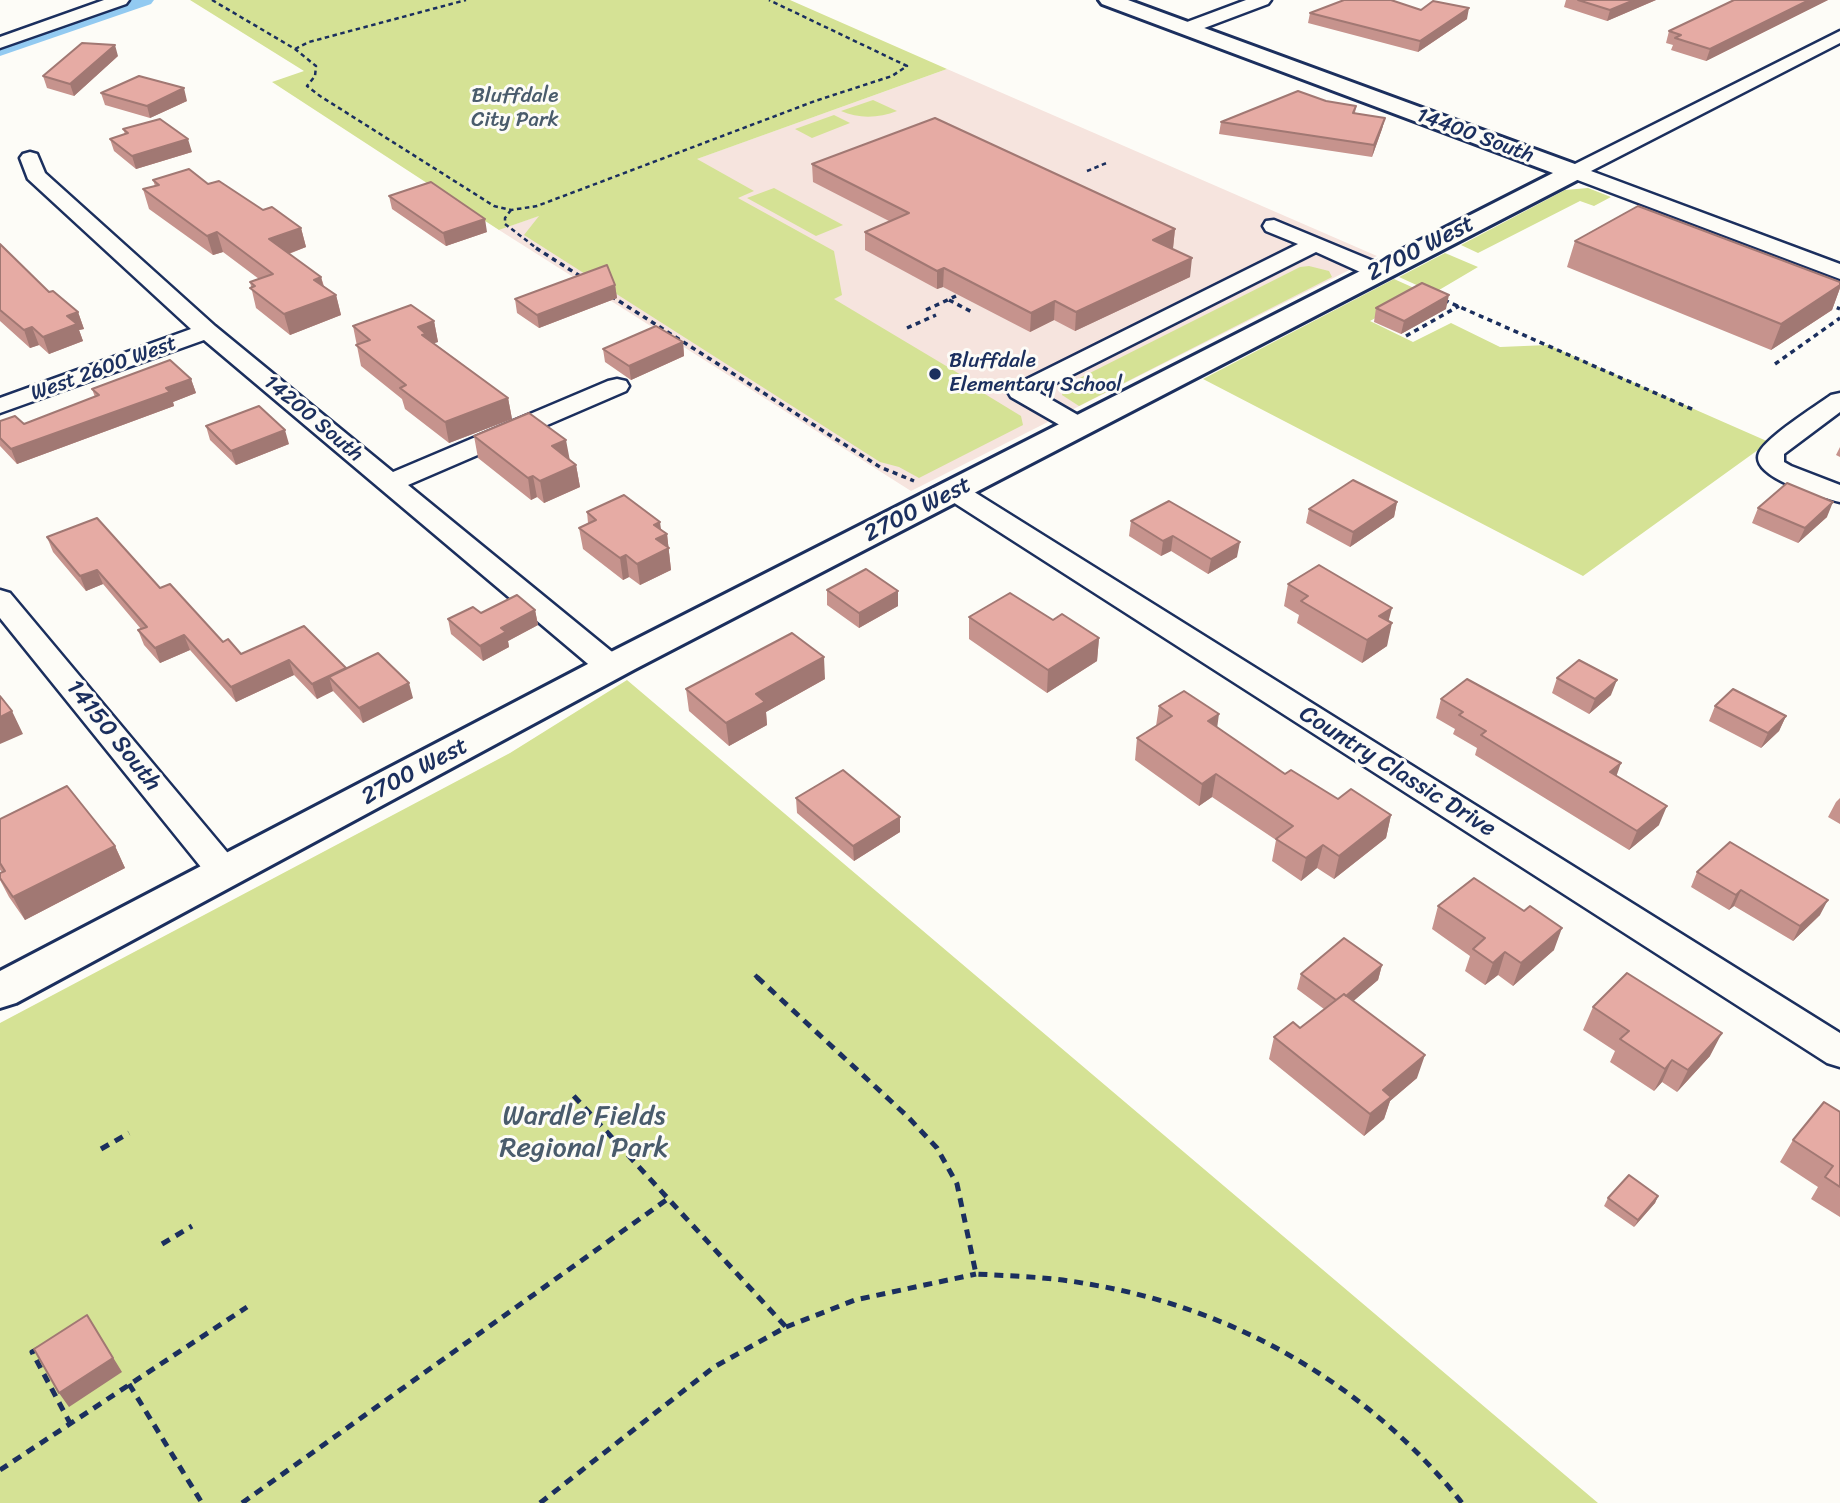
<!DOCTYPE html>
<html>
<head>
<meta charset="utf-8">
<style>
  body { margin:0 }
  canvas { display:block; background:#fdfcf7 }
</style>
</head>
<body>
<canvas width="1840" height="1503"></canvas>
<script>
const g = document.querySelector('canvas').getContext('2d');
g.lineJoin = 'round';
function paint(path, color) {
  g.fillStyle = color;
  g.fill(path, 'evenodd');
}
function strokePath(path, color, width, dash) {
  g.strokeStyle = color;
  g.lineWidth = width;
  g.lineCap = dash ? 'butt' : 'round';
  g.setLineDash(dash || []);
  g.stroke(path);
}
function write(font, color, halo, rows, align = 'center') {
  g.font = font + ' Sriracha,sans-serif';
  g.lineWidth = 6;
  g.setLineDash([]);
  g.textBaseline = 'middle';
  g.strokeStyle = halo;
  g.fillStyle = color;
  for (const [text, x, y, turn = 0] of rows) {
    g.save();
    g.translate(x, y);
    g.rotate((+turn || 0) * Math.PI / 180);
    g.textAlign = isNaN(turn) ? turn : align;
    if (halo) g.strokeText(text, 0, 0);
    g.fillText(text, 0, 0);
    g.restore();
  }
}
const built = new Path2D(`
  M947 69 1377 256 911 491 499 230Z`);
const green = new Path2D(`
  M190 0H790L947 69 697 159 754 191 738 198 834 251 842 295 834 299 983 388 980 391 1021 416 1023 425 919 478 899 467 880 462 524 235 539 216 499 230 272 82 304 71Z
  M873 100 897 111C879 118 859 119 841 111Z
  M834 115 850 123 812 138 795 129Z
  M774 188 843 225 816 236 747 198Z
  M1588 188 1611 197 1594 206 1580 201 1478 253 1461 245 1565 190Z
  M1445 253 1478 267 1434 293 1399 277Z
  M1309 266 1329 271 1332 277 1079 406 1062 395 1064 386 1300 267Z
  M1394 279 1423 292 1370 321 1413 342 1451 323 1500 347 1548 345 1769 442 1583 576 1203 379Z
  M627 680 1598 1503H0V1023L510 753Z`);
const canal = new Path2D(`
  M129 0H154L151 4 0 56V45Z`);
const pathFar3 = new Path2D(`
  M212 0 295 49 316 66 315 76 307 86 320 96 494 206 511 210 537 206 815 101 892 76 907 66 769 0
  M295 49 309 42 466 0
  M1087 171 1109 162
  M511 210 505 218V224L539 250`);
const pathFar2 = new Path2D(`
  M536 248 583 278
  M611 296 880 467 914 481
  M949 300 974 313
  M1444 300 1694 410
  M1828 304 1840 309
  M926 310 956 296
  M907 328 936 315
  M1406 336 1459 306
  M1775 364 1840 318`);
const pathFar1 = new Path2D(`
  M755 975 759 979`);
const path = new Path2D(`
  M757 977 908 1117 937 1148 957 1184 976 1274C1013 1276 1051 1277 1088 1284 1235 1308 1369 1386 1462 1503
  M101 1149 129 1133
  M162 1244 192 1226
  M786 1327 855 1300 976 1274
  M38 1349 32 1352 70 1423
  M129 1384 202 1503
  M0 1470 247 1307
  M242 1503 669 1198
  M540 1503 714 1367 786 1327 572 1094`);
const minor = new Path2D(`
  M104 0H129L126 4 0 48V37Z
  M1246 0H1271L1268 4 1191 33 1185 34 1176 29 1179 25Z
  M1840 31V43L1591 171 1840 264V279L1567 176 1564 172 1567 168Z
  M30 152 37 154 45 173 215 326 393 472 608 381 617 379 626 381 629 386 626 391 408 485 622 660 626 667 622 674 611 677 600 674 204 340 0 413V398L191 329 28 179 20 158 23 154Z
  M1274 220 1385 266 1388 271 1385 276H1369L1316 252 1038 392 1090 422 1094 427 1090 432 1081 435 1072 432 1011 397 1008 392 1011 387 1298 244 1266 231 1263 226 1266 221Z
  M1840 393V412L1784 454V462L1791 466 1840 485V502C1821 497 1749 477 1759 453 1766 437 1816 406 1831 395Z
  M954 483 963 485 1840 1033V1067L1827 1063 945 497 941 491 945 485Z
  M0 590 10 593 237 864 242 873 237 882 225 885 213 882 0 618Z`);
const major = new Path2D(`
  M1099 0H1128L1583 167 1586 172 1583 177 635 669 16 1003 0 1008V971L609 653 1553 173 1102 4Z`);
const wall = new Path2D(`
  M1566 0H1656L1607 21 1564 7Z
  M1734 0H1828L1706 61 1671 50 1673 45 1666 43 1669 31Z
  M1421 10 1467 19 1418 52 1308 23 1310 13Z
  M118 56 74 96 47 88 43 76Z
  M101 93 187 101 150 118 105 105Z
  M1326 101 1356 106 1355 113 1385 118 1382 129 1372 157 1219 134 1221 122Z
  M123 129 192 152 136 169 114 151 110 139 125 134Z
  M812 164 1175 229 1173 248 1171 249 1190 277 1075 331 1054 320 1030 332 943 287 937 289 865 250V232L889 221 813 182Z
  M153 180 208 184 301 228 306 247 289 254 321 277 324 286 336 295 341 315 290 335 256 308 250 282 259 279 223 252 213 255 149 209 143 189 155 186Z
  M389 196 487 232 446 246 392 209Z
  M1575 241 1840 282V288L1832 310 1771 350 1567 267Z
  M0 244 49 292 78 312 84 329 79 330 83 341 49 354 39 345 30 348 0 321Z
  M615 285 617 298 539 328 517 313 515 299Z
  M1376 308 1446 309 1401 334 1374 322Z
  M434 321 438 342 434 343 508 398 512 419 449 443 405 409 402 399 361 366 353 326Z
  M683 342 684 356 631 380 605 362 603 349Z
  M191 379 196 393 173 402 174 406 17 464 0 446V421L24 424 95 397 92 389Z
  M206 426 289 444 236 465 210 440Z
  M474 436 569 460 576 465 580 487 544 503 537 497 531 500 478 458Z
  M1840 447V457L1836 455Z
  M1397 502 1394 517 1350 547 1306 523 1309 509Z
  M1758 508 1827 517 1798 543 1752 523Z
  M587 512 661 529 667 534 671 570 640 585 629 577 623 580 583 549 579 528 588 523Z
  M1131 521 1237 557 1208 574 1171 551 1161 556 1129 536Z
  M47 537 160 588 223 642 241 654 346 668 413 698 363 723 333 691 317 699 294 675 236 702 190 650 160 663 144 645 138 630 141 629 103 584 86 591 53 552Z
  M1288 584 1389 621 1387 646 1362 663 1297 623 1299 615 1284 606Z
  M827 590 898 606 859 628 827 605Z
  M535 610 538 625 508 641 509 647 483 661 451 634 448 619 481 613Z
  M969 617 1053 620 1099 638 1097 661 1047 693 969 639Z
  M1557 678 1611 695 1589 714 1552 693Z
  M825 679 766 712 767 725 729 746 689 711 686 689Z
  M1441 699 1616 776 1659 825 1629 850 1475 755 1477 748 1453 734 1455 729 1436 718Z
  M1159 706 1217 727 1285 774 1338 799 1391 815 1386 838 1334 879 1317 868 1301 881 1272 861 1276 840 1212 797 1199 806 1135 760 1137 738 1156 726Z
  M1715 706 1786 716 1779 731 1761 748 1709 721Z
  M796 798 900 832 854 861 797 813Z
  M1840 798V824L1828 817 1836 802Z
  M0 819 115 846 125 868 25 920 9 897 0 880V873L2 872 0 870Z
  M1697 872 1820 915 1793 941 1734 906 1729 910 1691 887Z
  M1438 906 1554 950 1513 986 1498 975 1485 985 1465 971 1470 956 1432 929Z
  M1382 965 1378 980 1353 1001 1417 1078 1390 1101 1384 1119 1364 1136 1269 1059 1274 1037 1300 1028 1324 1009 1297 989 1301 974Z
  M1593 1007 1710 1056 1677 1092 1662 1082 1654 1091 1610 1062 1615 1051 1583 1030Z
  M1840 1112V1217L1811 1199 1818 1187 1780 1162 1793 1140Z
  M1658 1196 1655 1203 1634 1227 1604 1206 1608 1198Z`);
const shadedWall = new Path2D(`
  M1634 0H1656L1607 21 1610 10Z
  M1809 0H1828L1706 61 1710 49Z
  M1469 8 1467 19 1418 52 1420 41Z
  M115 45 118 56 74 96 70 84Z
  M184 88 187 101 150 118 147 106Z
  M1385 118 1382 129 1372 157 1374 145Z
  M188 139 192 152 136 169 132 156Z
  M485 219 487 232 446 246 443 233Z
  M301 228 306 247 274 259 269 239Z
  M1175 229 1173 248 1151 258 1153 240Z
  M217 232 223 252 213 255 207 236Z
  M1192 258 1190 277 1075 331 1076 312Z
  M944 268 943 287 937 289V271Z
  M321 277 326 297 314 280Z
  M615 285 617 298 539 328 537 315Z
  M1840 285V288L1832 310 1771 350 1781 324Z
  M336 295 341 315 290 335 284 314Z
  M1449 295 1446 309 1401 334 1404 321Z
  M1055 301 1054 320 1030 332 1031 313Z
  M78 312 84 329 79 330 83 341 49 354 43 337 67 316Z
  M434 321 438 342 428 345 418 327Z
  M32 327 39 345 30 348 24 330Z
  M683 342 684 356 631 380 629 366Z
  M191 379 196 393 173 402 174 406 17 464 11 449Z
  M508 398 512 419 449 443 445 422Z
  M285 430 289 444 236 465 231 451Z
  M566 440 570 461 552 446Z
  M576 465 580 487 544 503 540 481Z
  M533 476 537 497 531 500 528 478Z
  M1397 502 1394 517 1350 547 1353 532Z
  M1833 502 1827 517 1798 543 1805 528Z
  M660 522 662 536 667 534 671 570 640 585 637 564 654 525Z
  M1173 536 1171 551 1161 556 1163 541Z
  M1240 542 1237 557 1208 574 1211 559Z
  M626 555 629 577 623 580 620 558Z
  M97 570 103 584 86 591 80 576Z
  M898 591V606L859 628V613Z
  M1392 608 1387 627 1392 623 1387 646 1362 663 1367 640 1379 616Z
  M535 610 538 625 508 641 509 647 483 661 480 646 501 628Z
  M184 635 190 650 160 663 155 648Z
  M1099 638 1097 661 1047 693 1048 670Z
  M824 657 825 679 766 712 767 725 729 746 726 723 756 694Z
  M289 660 294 675 236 702 231 687Z
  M346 668 329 677 333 691 317 699 312 684Z
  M1617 680 1611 695 1589 714 1595 699Z
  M409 683 413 698 363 723 359 708Z
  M12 711 23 734 0 744V717Z
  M1219 714 1216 736 1208 721Z
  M1786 716 1779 731 1761 748 1768 733Z
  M1621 763 1614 783 1610 772Z
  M1216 774 1212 797 1199 806 1202 784Z
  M1667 806 1659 825 1629 850 1637 831Z
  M1391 815 1386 838 1334 879 1339 856Z
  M900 817V832L854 861 853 846Z
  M1323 845 1317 868 1301 881 1306 858Z
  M115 846 125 868 25 920 13 897Z
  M1741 890 1734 906 1729 910 1736 895Z
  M1828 900 1820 915 1793 941 1800 926Z
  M1562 928 1554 950 1513 986 1521 963Z
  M1505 952 1498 975 1485 985 1493 963Z
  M1382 965 1378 980 1335 1017 1339 1002Z
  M1722 1033 1710 1056 1677 1092 1688 1070Z
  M1425 1055 1417 1078 1390 1101 1384 1119 1364 1136 1370 1114 1383 1090Z
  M1672 1060 1662 1082 1654 1091 1665 1069Z
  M1658 1196 1655 1203 1634 1227 1638 1220Z
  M87 1315 122 1372 69 1407 59 1393Z`);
const building = new Path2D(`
  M1344 0H1391L1421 10 1433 1 1469 8 1420 41 1310 13Z
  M1578 0H1634L1610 10Z
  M1734 0H1809L1710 49 1675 38 1681 35 1669 31Z
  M82 43 115 45 70 84 43 76Z
  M139 76 184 88 147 106 101 93Z
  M1298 91 1326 101 1356 106 1353 113 1385 118 1374 145 1221 122Z
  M935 118 1175 229 1153 240 1192 258 1076 312 1055 301 1031 313 944 268 937 271 865 232 909 213 812 164Z
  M160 119 188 139 132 156 110 139 128 133 123 129Z
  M189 169 208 184 219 181 263 210 272 207 301 228 269 239 321 277 314 280 336 295 284 314 250 288 255 286 250 282 273 274 217 232 207 236 143 189 159 185 153 180Z
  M431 182 485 219 443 233 389 196Z
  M1638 206 1840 282V285L1781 324 1575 241Z
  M0 244 49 292 53 291 78 312 67 316 77 324 43 337 32 327 24 330 0 310Z
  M607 265 615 285 537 315 515 299Z
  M1422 283 1449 295 1404 321 1376 308Z
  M411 305 434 321 418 327 426 334 422 335 508 398 445 422 400 388 406 385 356 345 370 340 353 326Z
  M656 326 683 342 629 366 603 349Z
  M170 360 191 379 166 388 170 392 11 449 0 438V421L15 416 24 424 99 395 92 389Z
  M259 406 285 430 231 451 206 426Z
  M529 413 566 440 552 446 576 465 540 481 533 476 528 478 474 436Z
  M1353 480 1397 502 1353 532 1309 509Z
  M1787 483 1833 502 1805 528 1758 508Z
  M624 495 660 522 654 525 667 534 656 539 669 548 637 564 626 555 620 558 579 528 596 520 587 512Z
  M1169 501 1240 542 1211 559 1173 536 1163 541 1131 521Z
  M97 518 160 588 170 584 223 642 228 639 241 654 304 626 346 668 312 684 289 660 231 687 184 635 155 648 138 630 147 627 97 570 80 576 47 537Z
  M1319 565 1392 608 1379 616 1392 623 1367 640 1301 601 1308 596 1288 584Z
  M866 569 898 591 859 613 827 590Z
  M1010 593 1053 620 1062 614 1099 638 1048 670 969 617Z
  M517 595 535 610 501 628 506 632 480 646 448 619 473 607 481 613Z
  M792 633 824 657 756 694 765 702 726 723 686 689Z
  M378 653 409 683 359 708 329 677Z
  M1579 660 1617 680 1595 699 1557 678Z
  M1467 679 1621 763 1610 772 1667 806 1637 831 1481 735 1486 731 1459 715 1463 712 1441 699Z
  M1733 689 1786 716 1768 733 1715 706Z
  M1184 691 1219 714 1208 721 1285 774 1291 770 1338 799 1351 789 1391 815 1339 856 1323 845 1306 858 1276 839 1293 826 1216 774 1202 784 1137 738 1172 716 1159 706Z
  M0 696 12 711 0 717Z
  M843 770 900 817 853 846 796 798Z
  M67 786 115 846 13 897 0 878V873L5 871 0 863V819Z
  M1730 842 1828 900 1800 926 1741 890 1736 895 1697 872Z
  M1474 878 1524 911 1530 906 1562 928 1521 963 1505 952 1493 963 1473 949 1485 938 1438 906Z
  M1344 938 1382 965 1346 996 1344 994 1336 1000 1301 974Z
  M1627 973 1722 1033 1688 1070 1672 1060 1665 1069 1620 1039 1629 1031 1593 1007Z
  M1344 994 1425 1055 1383 1090 1391 1097 1370 1114 1274 1037 1293 1022 1300 1028Z
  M1824 1102 1840 1112V1187L1825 1177 1833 1166 1793 1140Z
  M1629 1175 1658 1196 1638 1220 1608 1198Z
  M87 1315 113 1358 59 1393 34 1349Z`);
const markers = [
  [935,374,7,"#1b2f5e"]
];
const farParknames = [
  ["Bluffdale",515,97],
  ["City Park",515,121]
];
const farStreetnames = [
  ["14400 South",1475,136,20],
  ["West 2600 West",104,369,-20],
  ["14200 South",313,419,40]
];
const farPoinames = [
  ["Bluffdale",949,362],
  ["Elementary School",949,386]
];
const streetNames = [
  ["2700 West",1421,249,-27],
  ["2700 West",918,510,-27],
  ["14150 South",113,736,51],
  ["2700 West",415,772,-28],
  ["Country Classic Drive",1397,772,32]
];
const nearParknames = [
  ["Wardle Fields",584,1117],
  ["Regional Park",584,1149]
];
paint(built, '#f6e4de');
paint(green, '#d5e295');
paint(canal, '#92caf1');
strokePath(minor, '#1b2f5e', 5);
strokePath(major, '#1b2f5e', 6);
strokePath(pathFar3, '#1b2f5e', 2.5, [4.5, 3.5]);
strokePath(pathFar2, '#1b2f5e', 3.5, [5, 4.5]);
strokePath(pathFar1, '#1b2f5e', 4.5, [7, 5]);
strokePath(path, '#1b2f5e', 5, [9, 7]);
paint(minor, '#fdfcf7');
paint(major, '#fdfcf7');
paint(wall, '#c6938d');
paint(shadedWall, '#a17873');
paint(building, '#e6aba4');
strokePath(building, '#a17873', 2);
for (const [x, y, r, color] of markers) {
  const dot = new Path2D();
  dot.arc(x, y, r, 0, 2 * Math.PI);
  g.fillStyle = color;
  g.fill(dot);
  strokePath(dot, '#fdfcf7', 2.5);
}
write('21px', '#4a5c6c', '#fdfcf7', farParknames);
write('21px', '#1b2f5e', '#fdfcf7', farStreetnames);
write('21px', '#1b2f5e', '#fdfcf7', farPoinames, 'left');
write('24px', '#1b2f5e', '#fdfcf7', streetNames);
write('28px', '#4a5c6c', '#fdfcf7', nearParknames);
</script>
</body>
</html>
